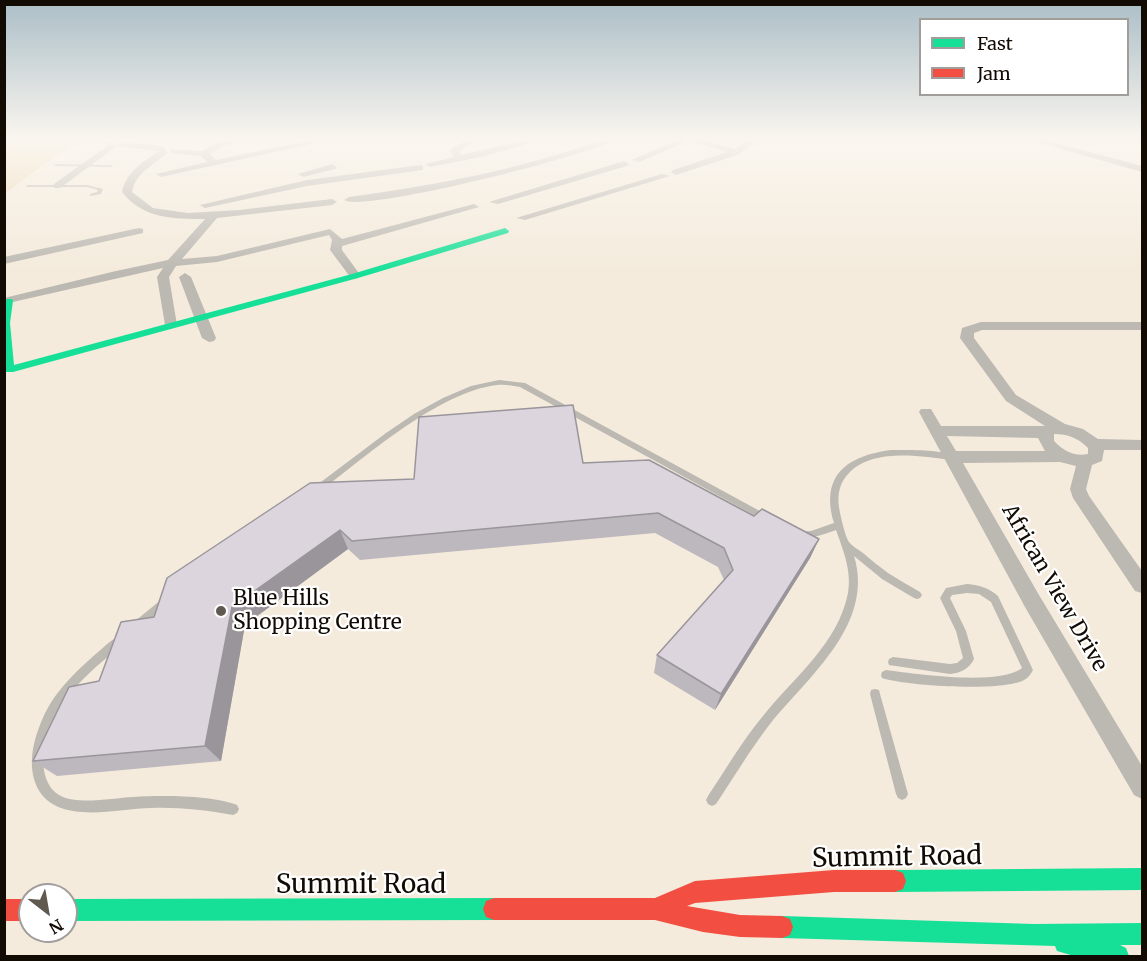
<!DOCTYPE html>
<html>
<head>
<meta charset="utf-8">
<style>
  body { margin:0 }
  #map { position:relative; width:1147px; height:961px; overflow:hidden; background:#f4ebdc; font-family:Merriweather,serif }
  canvas { display:block }
  .frame { position:absolute; inset:0; border:6px solid #110b04; pointer-events:none }
  .legend { position:absolute; left:919px; top:18px; width:210px; height:78px; box-sizing:border-box; background:#fff; border:2px solid #a09d9b; margin:0; padding:8px 10px; list-style:none; font-size:18px; color:#110b04 }
  .legend li { display:flex; align-items:center; gap:12px; height:30px }
  .legend b { width:30px; border:2px solid #a09d9b }
  .north { position:absolute; left:18px; top:883px; width:60px; height:60px; box-sizing:border-box; background:#fff; border:2px solid #a09d9b; border-radius:50%; rotate:149deg; font-size:16px; font-weight:700; line-height:24px; text-align:center; color:#110b04 }
  .north::after { content:''; display:block; margin:auto; width:21px; height:27px; background:#605950; clip-path:polygon(50% 0,100% 100%,50% 72%,0 100%) }
</style>
</head>
<body>
<div id="map">
<canvas width="1147" height="961"></canvas>
<div class="frame"></div>
<ul class="legend">
<li><b style="height:8px;background:#16e098"></b>Fast</li>
<li><b style="height:8px;background:#f24e42"></b>Jam</li>
</ul>
<div class="north">N</div>
</div>
<script>
const g = document.querySelector('canvas').getContext('2d');
g.lineJoin = 'round';
function paint(path, color) {
  g.fillStyle = color;
  g.fill(path, 'evenodd');
}
function strokePath(path, color, width, dash) {
  g.strokeStyle = color;
  g.lineWidth = width;
  g.lineCap = dash ? 'butt' : 'round';
  g.setLineDash(dash || []);
  g.stroke(path);
}
function write(font, color, halo, rows, align = 'center') {
  g.font = font + ' Merriweather,serif';
  g.lineWidth = 4.5;
  g.setLineDash([]);
  g.textBaseline = 'middle';
  g.strokeStyle = halo;
  g.fillStyle = color;
  for (const [text, x, y, turn = 0] of rows) {
    g.save();
    g.translate(x, y);
    g.rotate((+turn || 0) * Math.PI / 180);
    g.textAlign = isNaN(turn) ? turn : align;
    if (halo) g.strokeText(text, 0, 0);
    g.fillText(text, 0, 0);
    g.restore();
  }
}
const green = new Path2D(`
  M5 138H84L63 150 5 194Z`);
const stream = new Path2D(`
  M4 144 15 138`);
const lane = new Path2D(`
  M89 141 112 142 114 143 112 144 91 143Z
  M55 164 111 165 113 166 111 167 57 166H55Z
  M28 185H87L103 189 101 194 90 196V194L97 192 98 190 87 187H26V186Z
  M499 380 525 383 769 516 770 518 769 520H763L520 387C513 386 505 384 497 385 439 392 369 454 323 489H317L316 487 317 485 386 433 414 414 443 398 471 386Z
  M891 450C906 450 945 449 955 457L951 460C920 456 873 448 849 473 840 482 837 494 839 507 840 514 845 536 849 542 852 546 859 550 863 553 871 560 880 567 888 573 899 580 910 586 920 592L922 595 920 598 917 599 914 598 882 579 854 556C875 624 808 677 770 724 750 750 734 777 716 804L712 806 708 804 706 800 708 796C726 769 742 741 763 716 794 677 838 644 848 593 852 571 843 550 836 530 821 535 812 540 796 536L795 534 796 532 811 531 834 523C820 475 847 456 891 450Z
  M967 584C980 585 989 588 998 596L1033 670C1031 674 1028 678 1024 680 1003 692 906 686 882 678L881 675 882 672 886 670C915 674 1000 686 1022 668L991 602 979 594 967 593 952 595 950 598 966 631 974 659C969 669 960 673 950 674L889 665 888 662 889 659 893 657 950 664 957 663 963 658 956 631 940 598 946 588Z
  M165 598 168 599 170 602 168 605 142 628 138 629 134 628 133 625 134 622 162 599Z
  M119 636 123 638 124 641 123 644C88 673 46 707 43 756 43 772 46 788 61 796 79 805 113 798 133 797 160 795 213 795 237 805L239 809 237 813 233 815C206 810 178 807 151 808 114 809 51 827 35 782 28 761 34 739 42 720 53 693 75 672 97 653 104 647 111 640 119 636Z
  M875 689 879 690 880 694 908 794 906 798 902 800 898 798 896 794 870 694 871 690Z`);
const street = new Path2D(`
  M233 138H249L223 146 210 154 216 160 321 138H339L161 177 156 174 207 162 201 156 171 153V149L202 151 217 142Z
  M468 138H478L459 152 461 155 532 138H548L485 156 430 167 425 164 454 157 450 151 451 149Z
  M606 138H619C593 155 362 213 344 200L349 197C437 185 523 169 606 138Z
  M680 138H698L735 149 751 138H761L737 155 676 175 671 172 673 170 727 152 689 141 639 162 632 160Z
  M1023 138H1038L1142 166V172Z
  M122 142 162 146 168 152C155 165 136 171 132 192L153 208 188 213 239 210 332 199 337 202 332 205 217 218 182 259 217 256 330 229 342 239 474 204 479 207 342 246V250L361 276 355 279 351 278 330 250 332 240 329 235 217 262 176 266 169 277 177 325 171 329 165 325 157 277 163 268 4 304V298L116 271 168 260 205 219C174 219 143 219 122 192 126 172 143 162 159 151L119 147 118 145Z
  M110 144 117 146 60 188H54V184Z
  M624 161 629 164 627 166 498 204 489 202Z
  M332 164 337 167 335 169 303 177 298 174Z
  M420 165 423 166V170L307 186 205 208 200 205 307 180Z
  M662 174 670 176 525 220 516 218Z
  M139 228 143 229V233L4 264V257Z
  M185 273 191 277 216 338 214 341 209 342 202 338 179 277Z
  M981 322H1142V330H982L974 333V338L1016 395 1065 424 1083 429 1098 439 1142 440V450H1104L1102 461 1092 465 1086 489 1089 496 1142 571V593L1135 591 1073 498 1070 489 1076 466 1060 462 963 463 1039 595 1142 766V799L1134 795 1025 607 919 412 921 409H931L941 426H1045L1006 401 960 338 962 328ZM1054 434C1068 434 1078 438 1088 448V454C1074 457 1064 451 1054 441ZM947 436 1038 438 1045 451H956Z`);
const fast = new Path2D(`
  M505 228 509 231 508 233 358 278 13 372H4V299H12L13 301 10 323 14 365 352 274Z
  M1142 868V890L895 892 887 889 884 881 887 873 895 870Z
  M494 898 502 901 505 909 502 917 494 920 66 921V899Z
  M782 916 1034 924 1142 923V945H1120L1126 948 1129 956H1074L1057 951 1055 946 782 938 774 935 771 927 774 919Z`);
const jam = new Path2D(`
  M834 870H895L903 873 906 881 903 889 895 892H834L695 903 687 906 740 915 782 916 790 919 793 927 790 935 782 938 740 937 703 932 655 920H494L486 917 483 909 486 901 494 898H655L695 881Z
  M4 899H30V921H4Z`);
const wall = new Path2D(`
  M583 463 754 516 819 539 810 558 715 710 654 673 657 655 724 580 718 567 655 533 360 560 348 549 245 625 221 761 57 776 33 761 154 617 414 479Z`);
const shadedWall = new Path2D(`
  M340 530 348 549 245 625 221 761 205 746 232 607Z
  M819 539 810 558 715 710 721 694Z`);
const building = new Path2D(`
  M573 405 583 463 649 460 754 516 762 509 819 539 721 694 657 655 733 570 724 548 658 513 352 541 340 530 232 607 205 746 33 761 69 687 99 681 121 622 154 617 167 578 310 483 414 479 419 417Z`);
const markers = [
  [221,611,6,"#605950"]
];
const streetNames = [
  ["African View Drive",1054,588,60]
];
const poiNames = [
  ["Blue Hills",233,599],
  ["Shopping Centre",233,623]
];
const nearStreetnames = [
  ["Summit Road",897,858,-1],
  ["Summit Road",361,886]
];
paint(green, '#efd9b6');
strokePath(stream, '#f1ce95', 2);
paint(lane, '#bcb8b2');
paint(street, '#bcb8b2');
paint(fast, '#16e098');
paint(jam, '#f24e42');
paint(wall, '#bdb7be');
paint(shadedWall, '#9a959b');
paint(building, '#dcd5dd');
strokePath(building, '#9a959b', 1.5);
const sky = g.createLinearGradient(0, 0, 0, 273);
sky.addColorStop(0, '#abbec7');
sky.addColorStop(0.51, '#faf6ef');
sky.addColorStop(1, '#faf6ef00');
g.fillStyle = sky;
g.fillRect(0, 0, 1147, 273);
for (const [x, y, r, color] of markers) {
  const dot = new Path2D();
  dot.arc(x, y, r, 0, 2 * Math.PI);
  g.fillStyle = color;
  g.fill(dot);
  strokePath(dot, '#fff', 2);
}
write('21px', '#110b04', '#fff', streetNames);
write('21px', '#110b04', '#fff', poiNames, 'left');
write('26px', '#110b04', '#fff', nearStreetnames);
</script>
</body>
</html>
